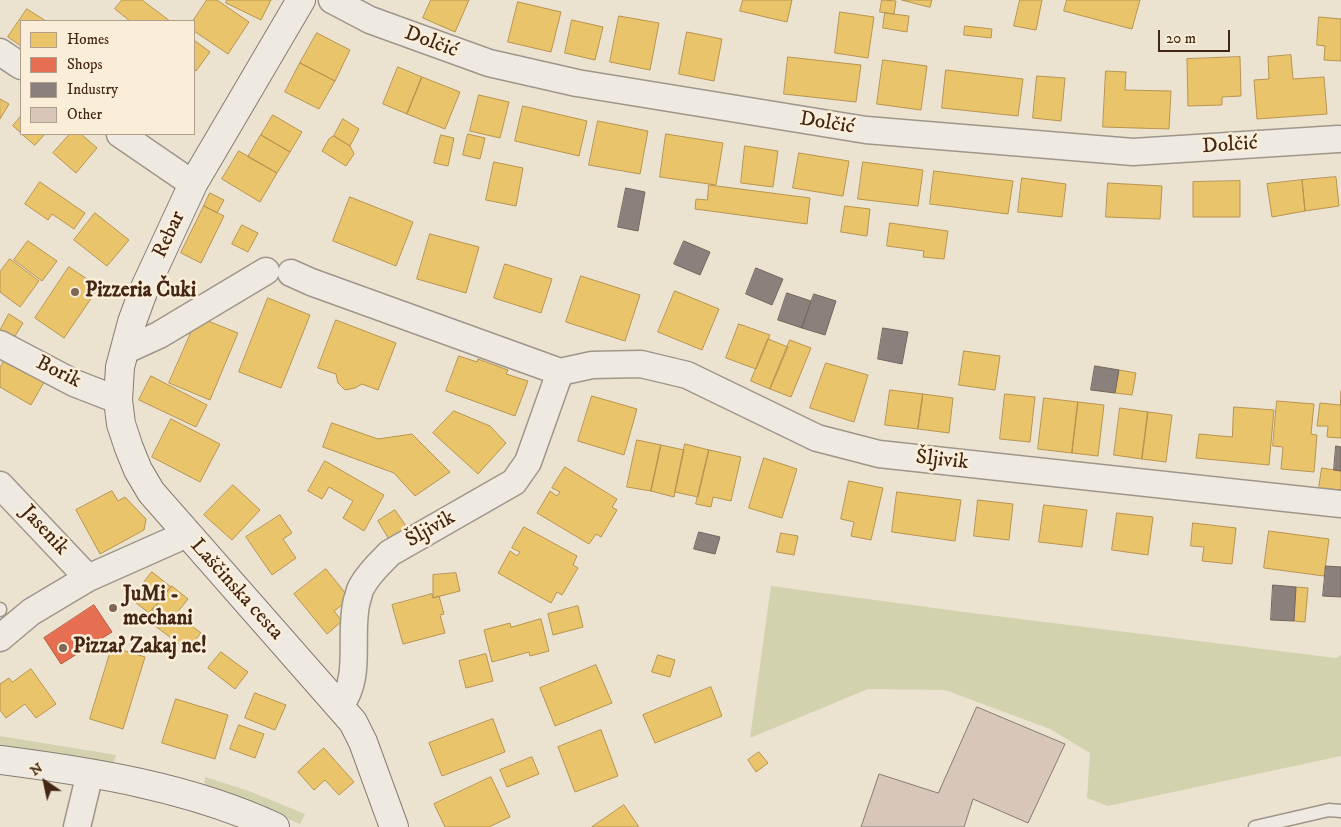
<!DOCTYPE html>
<html>
<head>
<meta charset="utf-8">
<style>
  body { margin:0 }
  #map { position:relative; width:1341px; height:827px; overflow:hidden; background:#ece2d0; font-family:"IM FELL DW Pica",serif }
  canvas { display:block }
  .legend { position:absolute; left:20px; top:20px; width:175px; height:115px; box-sizing:border-box; background:#faeed9; border:1px solid #b19e8a; margin:0; padding:6px 9px; list-style:none; font-size:15px; color:#432513 }
  .legend li { display:flex; align-items:center; gap:10px; height:25px }
  .legend b { width:25px; border:1px solid #b19e8a }
  .north { position:absolute; left:20px; top:757px; width:50px; height:50px; -webkit-text-stroke:4px #faeed9; paint-order:stroke; rotate:326deg; font-size:14px; font-weight:700; line-height:20px; text-align:center; color:#432513 }
  .north::after { content:''; display:block; margin:auto; width:18px; height:22px; background:#432513; clip-path:polygon(50% 0,100% 100%,50% 72%,0 100%) }
  .scale { position:absolute; left:1158px; top:30px; width:72px; height:22px; box-sizing:border-box; border:2px solid #432513; border-top:0; padding-left:6px; font-size:15px; line-height:18px; white-space:nowrap; color:#432513; -webkit-text-stroke:4px #faeed9; paint-order:stroke }
</style>
</head>
<body>
<div id="map">
<canvas width="1341" height="827"></canvas>
<ul class="legend">
<li><b style="height:14px;background:#e9c46a"></b>Homes</li>
<li><b style="height:14px;background:#e76f51"></b>Shops</li>
<li><b style="height:14px;background:#8a817c"></b>Industry</li>
<li><b style="height:14px;background:#d9c6bb"></b>Other</li>
</ul>
<div class="north">N</div>
<div class="scale">20 m</div>
</div>
<script>
const g = document.querySelector('canvas').getContext('2d');
g.lineJoin = 'round';
function paint(path, color) {
  g.fillStyle = color;
  g.fill(path, 'evenodd');
}
function strokePath(path, color, width, dash) {
  g.strokeStyle = color;
  g.lineWidth = width;
  g.lineCap = dash ? 'butt' : 'round';
  g.setLineDash(dash || []);
  g.stroke(path);
}
function write(font, color, halo, rows, align = 'center') {
  g.font = font + ' "IM FELL DW Pica",serif';
  g.lineWidth = 5;
  g.setLineDash([]);
  g.textBaseline = 'middle';
  g.strokeStyle = halo;
  g.fillStyle = color;
  for (const [text, x, y, turn = 0] of rows) {
    g.save();
    g.translate(x, y);
    g.rotate((+turn || 0) * Math.PI / 180);
    g.textAlign = isNaN(turn) ? turn : align;
    if (halo) g.strokeText(text, 0, 0);
    g.fillText(text, 0, 0);
    g.restore();
  }
}
const green = new Path2D(`
  M771 586 964 612 1336 658 1341 655V756L1108 806 1087 798 1090 753 1050 729 945 690 868 689 750 738Z
  M0 736 116 755 113 764 34 750 0 747Z
  M205 777 249 791 305 814 300 824 244 801 204 788Z`);
const homes = new Path2D(`
  M122 0H142L170 21H130L115 9Z
  M207 0H217L249 22 228 54 194 31 193 21Z
  M227 0H271L261 20 226 3Z
  M431 0H469L455 32 423 18Z
  M743 0H792L787 22 740 11Z
  M882 0 896 1 894 14 880 12Z
  M902 0H932L930 7Z
  M1020 0H1042L1036 30 1014 26Z
  M1067 0H1140L1132 29 1064 11Z
  M518 2 561 12 551 52 508 42Z
  M27 9 46 21H21V46L8 37Z
  M840 12 874 17 868 58 835 53Z
  M885 13 909 16 907 32 883 28Z
  M619 16 659 23 650 70 610 62Z
  M1319 17 1341 19V61L1324 60 1325 46 1317 45Z
  M572 20 603 27 595 60 565 53Z
  M965 26 992 29 991 38 964 35Z
  M687 32 722 39 714 81 679 74Z
  M317 33 350 50 335 81 300 63Z
  M194 40 210 52 196 71 194 69Z
  M1291 55 1293 79 1324 77 1327 114 1257 119 1254 80 1269 79 1268 57Z
  M788 57 861 65 856 102 784 94Z
  M1240 57 1241 96 1222 97V105L1188 106 1187 59Z
  M883 60 927 66 921 110 877 104Z
  M300 63 335 81 319 109 285 92Z
  M398 67 422 77 407 114 383 104Z
  M946 70 1023 79 1018 116 942 108Z
  M1106 71 1126 72 1125 90 1171 91 1169 129 1103 127Z
  M1037 76 1065 78 1061 121 1033 118Z
  M422 77 460 92 445 129 407 114Z
  M479 95 509 102 500 138 470 131Z
  M0 99 9 104 0 119Z
  M523 106 587 121 579 156 515 141Z
  M273 115 302 132 290 152 261 135Z
  M21 116V133L13 126Z
  M343 119 359 129 350 146 334 136Z
  M598 121 648 131 640 174 589 165Z
  M22 134H45L35 145Z
  M70 134H81L97 148 76 173 53 153Z
  M468 134 485 138 480 159 463 155Z
  M666 134 723 143 716 185 660 177Z
  M261 135 290 152 277 173 248 157Z
  M441 135 454 138 448 166 434 163Z
  M334 136 350 146 354 154 346 166 322 151 329 139Z
  M745 146 778 151 773 187 741 183Z
  M239 151 277 173 260 202 222 179Z
  M799 153 849 161 843 196 793 188Z
  M494 162 523 168 516 206 486 200Z
  M863 162 923 170 918 206 858 199Z
  M934 171 1013 181 1008 214 930 204Z
  M1336 177 1339 206 1305 211 1302 180Z
  M1022 178 1066 184 1062 217 1018 212Z
  M1302 180 1305 211 1272 217 1267 184Z
  M1240 181V217H1193V182Z
  M40 182 85 213 74 229 52 214 48 220 25 204Z
  M1108 183 1162 186 1160 219 1106 217Z
  M709 185 810 198 807 224 695 209 696 199 707 200Z
  M210 193 224 200 217 213 204 206Z
  M350 197 413 222 396 266 333 241Z
  M204 206 224 216 201 263 181 253Z
  M845 206 870 209 867 236 841 232Z
  M95 213 129 240 107 266 74 240Z
  M890 223 948 231 944 259 923 257 924 251 887 246Z
  M242 225 258 233 248 252 232 244Z
  M430 234 479 247 466 293 417 279Z
  M28 241 57 261 42 281 14 260Z
  M10 259 39 281 20 307 0 292V272Z
  M505 264 552 279 541 313 494 298Z
  M69 267 99 287 64 338 35 318Z
  M581 276 640 295 625 341 566 322Z
  M675 291 719 309 702 350 658 332Z
  M268 298 310 315 281 388 239 372Z
  M9 314 23 323 12 341 0 334V330Z
  M198 317 238 333 210 400 169 383Z
  M336 320 396 343 378 390 362 384 355 388 345 390 338 383 336 374 318 368Z
  M739 324 770 335 756 369 726 358Z
  M768 339 788 347 770 389 751 381Z
  M790 340 811 348 791 397 770 389Z
  M964 351 1000 356 995 390 959 385Z
  M9 352 48 375 31 405 0 387V368Z
  M459 356 477 362 478 359 508 370 506 374 528 381 515 416 446 391Z
  M826 363 868 375 854 422 810 408Z
  M1119 370 1136 373 1132 395 1115 393Z
  M151 376 207 405 196 427 139 400Z
  M890 390 923 394 918 429 885 425Z
  M1341 391V438L1327 437 1328 426H1317L1320 403 1340 405Z
  M923 394 953 398 949 433 918 429Z
  M1005 394 1035 397 1030 442 1000 439Z
  M592 396 637 409 624 455 578 441Z
  M1044 398 1078 402 1072 453 1038 449Z
  M1277 401 1314 404 1311 434 1317 435 1314 472 1281 469 1283 447 1273 446Z
  M1078 402 1104 405 1098 456 1072 453Z
  M1234 407 1274 410 1269 465 1196 458 1199 434 1232 437Z
  M1120 408 1148 412 1142 459 1114 455Z
  M454 411 490 426 506 443 478 474 433 433Z
  M1148 412 1172 415 1166 462 1142 459Z
  M171 419 220 444 200 482 152 457Z
  M332 423 378 439 412 434 450 472 415 496 394 473 323 447Z
  M637 440 661 445 651 491 627 487Z
  M685 444 709 450 698 497 675 492Z
  M661 445 684 450 674 497 651 491Z
  M709 450 741 457 731 501 713 497 711 507 696 504Z
  M764 458 797 469 782 518 749 508Z
  M325 461 384 495 364 531 343 518 353 501 329 487 322 499 308 491Z
  M565 467 617 499 612 507 617 510 601 537 596 534 589 544 537 513 550 491 557 496 560 492 552 488Z
  M1322 468 1341 471V490L1319 488Z
  M849 481 883 488 871 540 851 536 854 522 841 519Z
  M233 485 260 510 232 540 204 515Z
  M112 491 118 501 125 497 146 519 144 530 100 554 76 510Z
  M897 492 961 500 955 541 892 532Z
  M978 500 1013 504 1009 540 974 536Z
  M1044 505 1087 510 1082 547 1039 542Z
  M395 510 408 529 390 541 378 521Z
  M1117 513 1153 517 1148 555 1112 550Z
  M280 515 292 533 283 539 296 558 272 575 246 537Z
  M1193 523 1236 528 1232 564 1202 561 1204 547 1191 546Z
  M524 527 577 556 573 565 578 568 562 595 557 592 551 603 498 573 510 551 517 556 520 552 512 548Z
  M1269 531 1329 539 1324 576 1264 568Z
  M781 533 798 536 794 555 777 552Z
  M326 569 350 599 334 611 342 621 327 634 294 594Z
  M152 572 171 587 149 613 131 599Z
  M456 573 460 591 433 598V575Z
  M172 586 188 599 176 614 201 633 187 650 146 619Z
  M1296 587 1308 588 1305 622 1294 621Z
  M432 594 433 598 439 596 444 614 440 615 445 633 403 644 392 605Z
  M578 606 583 627 553 635 548 614Z
  M541 619 549 651 530 656 529 652 492 662 484 630 510 623 511 627Z
  M112 647 145 657 123 729 90 719Z
  M221 652 248 672 235 689 208 668Z
  M486 654 493 681 466 688 459 661Z
  M658 655 675 660 670 677 652 672Z
  M596 665 612 703 555 726 540 688Z
  M31 669 56 704 36 718 25 704 6 718 0 710V684L9 678 12 682Z
  M711 687 722 716 655 743 643 715Z
  M255 693 286 705 275 730 245 718Z
  M176 699 228 715 215 759 162 743Z
  M493 719 505 752 442 776 429 743Z
  M239 725 264 734 255 758 230 749Z
  M601 730 618 776 575 792 558 747Z
  M324 748 354 782 339 795 325 780 314 790 298 772Z
  M759 752 768 763 756 772 748 760Z
  M532 757 539 774 507 787 500 770Z
  M491 777 510 817 489 827H445L434 804Z
  M624 805 639 827H592Z`);
const shops = new Path2D(`
  M94 605 112 632 61 664 44 638Z`);
const industry = new Path2D(`
  M626 188 645 192 638 231 618 227Z
  M684 241 710 252 700 275 674 264Z
  M756 268 783 279 772 305 746 294Z
  M787 293 811 301 802 328 778 320Z
  M814 294 836 301 825 335 802 328Z
  M883 328 908 332 902 364 878 359Z
  M1095 366 1119 370 1115 393 1091 390Z
  M1336 446 1341 447V471L1334 470Z
  M699 532 720 537 715 554 694 549Z
  M1326 566 1341 567V597L1323 596Z
  M1273 585 1296 587 1294 621 1271 620Z`);
const building = new Path2D(`
  M977 707 1065 744 1028 823 973 799 964 827H861L879 774 938 793Z`);
const lane = new Path2D(`
  M0 609V610
  M1255 827 1329 810 1341 811`);
const street = new Path2D(`
  M332 0 370 20 489 63 577 83 866 130 1133 152 1338 139
  M0 52 21 66
  M120 134 193 184
  M291 273 311 282 560 372 592 365 641 364 687 375 817 438 879 454 1341 504
  M0 344 74 383 118 400
  M124 351 159 335 266 271
  M0 485 88 578
  M0 638 31 612 88 578 187 534
  M340 706C363 676 348 635 357 600 359 596 359 590 362 586 369 573 380 563 390 553L514 482 528 462 560 372
  M77 827 90 773`);
const secondary = new Path2D(`
  M301 0 193 184 143 292 132 322 120 367 118 400 121 424 129 448 138 470 151 492 353 722 363 742 394 827
  M0 760C93 772 189 787 275 827`);
const markers = [
  [75,292,5,"#7e6755"],
  [113,608,5,"#7e6755"],
  [63,648,5,"#7e6755"]
];
const streetNames = [
  ["Dolčić",431,43,20],
  ["Dolčić",827,124,9],
  ["Dolčić",1230,146,-4],
  ["Rebar",170,235,-65],
  ["Borik",58,373,26],
  ["Šljivik",942,461,6],
  ["Šljivik",431,530,-30],
  ["Jasenik",44,531,47],
  ["Laščinska cesta",236,590,48]
];
const poiNames = [
  ["Pizzeria Čuki",85,292],
  ["JuMi -",123,596],
  ["mechani",123,620],
  ["Pizza? Zakaj ne!",73,648]
];
paint(green, '#d3d2ae');
paint(homes, '#e9c46a');
strokePath(homes, '#b79450', 1);
paint(shops, '#e76f51');
strokePath(shops, '#b6593e', 1);
paint(industry, '#8a817c');
strokePath(industry, '#75655c', 1);
paint(building, '#d9c6bb');
strokePath(building, '#867c71', 1);
strokePath(lane, '#9f968a', 15);
strokePath(street, '#9f968a', 29);
strokePath(secondary, '#867c71', 30);
strokePath(lane, '#efeae1', 12);
strokePath(street, '#efeae1', 26);
strokePath(secondary, '#efeae1', 28);
for (const [x, y, r, color] of markers) {
  const dot = new Path2D();
  dot.arc(x, y, r, 0, 2 * Math.PI);
  g.fillStyle = color;
  g.fill(dot);
  strokePath(dot, '#faeed9', 2);
}
write('21px', '#432513', '#faeed9', streetNames);
write('bold 21px', '#432513', '#faeed9', poiNames, 'left');
</script>
</body>
</html>
